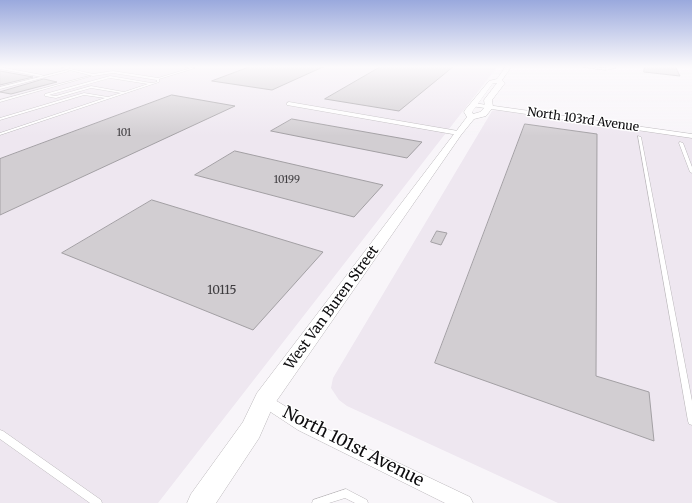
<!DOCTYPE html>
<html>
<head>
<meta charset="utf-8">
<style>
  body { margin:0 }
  canvas { display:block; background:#f8f5f9 }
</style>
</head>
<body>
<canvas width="692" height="503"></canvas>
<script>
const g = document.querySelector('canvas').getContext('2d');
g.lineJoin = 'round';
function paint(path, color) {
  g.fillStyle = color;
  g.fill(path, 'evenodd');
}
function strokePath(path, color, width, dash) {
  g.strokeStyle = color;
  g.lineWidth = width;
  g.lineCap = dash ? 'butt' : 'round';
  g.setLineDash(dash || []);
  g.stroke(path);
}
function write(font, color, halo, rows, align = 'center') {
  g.font = font + ' Merriweather,serif';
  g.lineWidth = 3;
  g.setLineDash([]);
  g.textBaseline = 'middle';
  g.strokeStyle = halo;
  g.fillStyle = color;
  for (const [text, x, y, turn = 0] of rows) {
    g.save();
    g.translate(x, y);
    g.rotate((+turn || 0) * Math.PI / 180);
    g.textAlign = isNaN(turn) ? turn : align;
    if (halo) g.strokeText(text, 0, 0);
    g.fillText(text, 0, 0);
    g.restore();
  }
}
const built = new Path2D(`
  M0 66H498L158 503H0Z
  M506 107 692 134V503H558L347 406 339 400 331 388 333 378 492 111Z`);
const building = new Path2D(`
  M252 66H325L272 90 212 81Z
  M382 66H454L399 111 325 99Z
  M645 66H675L680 76 644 72Z
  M0 71 33 77 0 85Z
  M44 79 57 82 11 94 0 92Z
  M172 95 235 106 0 215V159Z
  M292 119 422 142 407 158 271 131Z
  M525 124 597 134 596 376 649 392 654 441 435 363Z
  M235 151 383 185 354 217 195 175Z
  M152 200 323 252 253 330 62 253Z
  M437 231 447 233 441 245 431 242Z`);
const lane = new Path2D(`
  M70 66H74L66 68 93 74 113 71 158 78 191 68 180 66 195 68 159 79V82L0 135V133L105 98 84 95 0 120V118L84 93 108 97 121 93 91 88 56 98 45 96V94L110 76 151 83 157 82V80L113 73 93 76 62 68ZM110 78 148 84 124 92 91 86 56 96 49 95Z
  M575 66 606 68H613L611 66H613L616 68 606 70Z
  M0 67 42 75 43 76 42 77 0 69Z
  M68 70 69 71 0 89V87Z
  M89 76H91L0 102V100Z
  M638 136 641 137 692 401V425L689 424 688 421Z
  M680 142 683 143 692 167V173L690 172 679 143Z
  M0 430 3 431 101 500 102 503H90L0 439Z
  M346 489 367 500 368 503H355L345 498 329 503H312L313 500Z`);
const street = new Path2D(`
  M289 102 458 131 461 133 458 135 287 105V103Z
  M473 103 692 134V138L471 106 470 105Z
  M265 394 308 420 470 497 473 503H445L298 430 260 405 258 400 260 395Z`);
const primary = new Path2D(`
  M506 66H512L502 80 505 83 492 100 493 107 486 116 474 119 461 135 273 406 259 438 216 503H187L191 494 243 422 257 393 467 117 464 112 465 110 489 81 497 79ZM493 83H497L484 100 485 107 480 112 473 114 472 112Z`);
const farNumbernames = [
  ["101",124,133],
  ["10199",287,180]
];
const farStreetnames = [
  ["North 103rd Avenue",583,120,8]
];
const numberNames = [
  ["10115",222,291]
];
const streetNames = [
  ["West Van Buren Street",332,308,-54]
];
const nearStreetnames = [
  ["North 101st Avenue",353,447,27]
];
paint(built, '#eee7f0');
paint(building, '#d2ced2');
strokePath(building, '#a3a0a4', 1);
strokePath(lane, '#bbb8bb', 1);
strokePath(street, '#bbb8bb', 1);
strokePath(primary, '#bbb8bb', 1);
paint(lane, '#fff');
paint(street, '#fff');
paint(primary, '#fff');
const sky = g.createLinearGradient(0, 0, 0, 136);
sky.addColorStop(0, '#9aa9dd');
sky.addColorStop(0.49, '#fcfafc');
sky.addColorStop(1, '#fcfafc00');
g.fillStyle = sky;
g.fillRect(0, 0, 692, 136);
write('10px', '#3f3d40', null, farNumbernames);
write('12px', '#0e0d0f', '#fff', farStreetnames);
write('12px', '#3f3d40', null, numberNames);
write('14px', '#0e0d0f', '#fff', streetNames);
write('17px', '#0e0d0f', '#fff', nearStreetnames);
</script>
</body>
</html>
